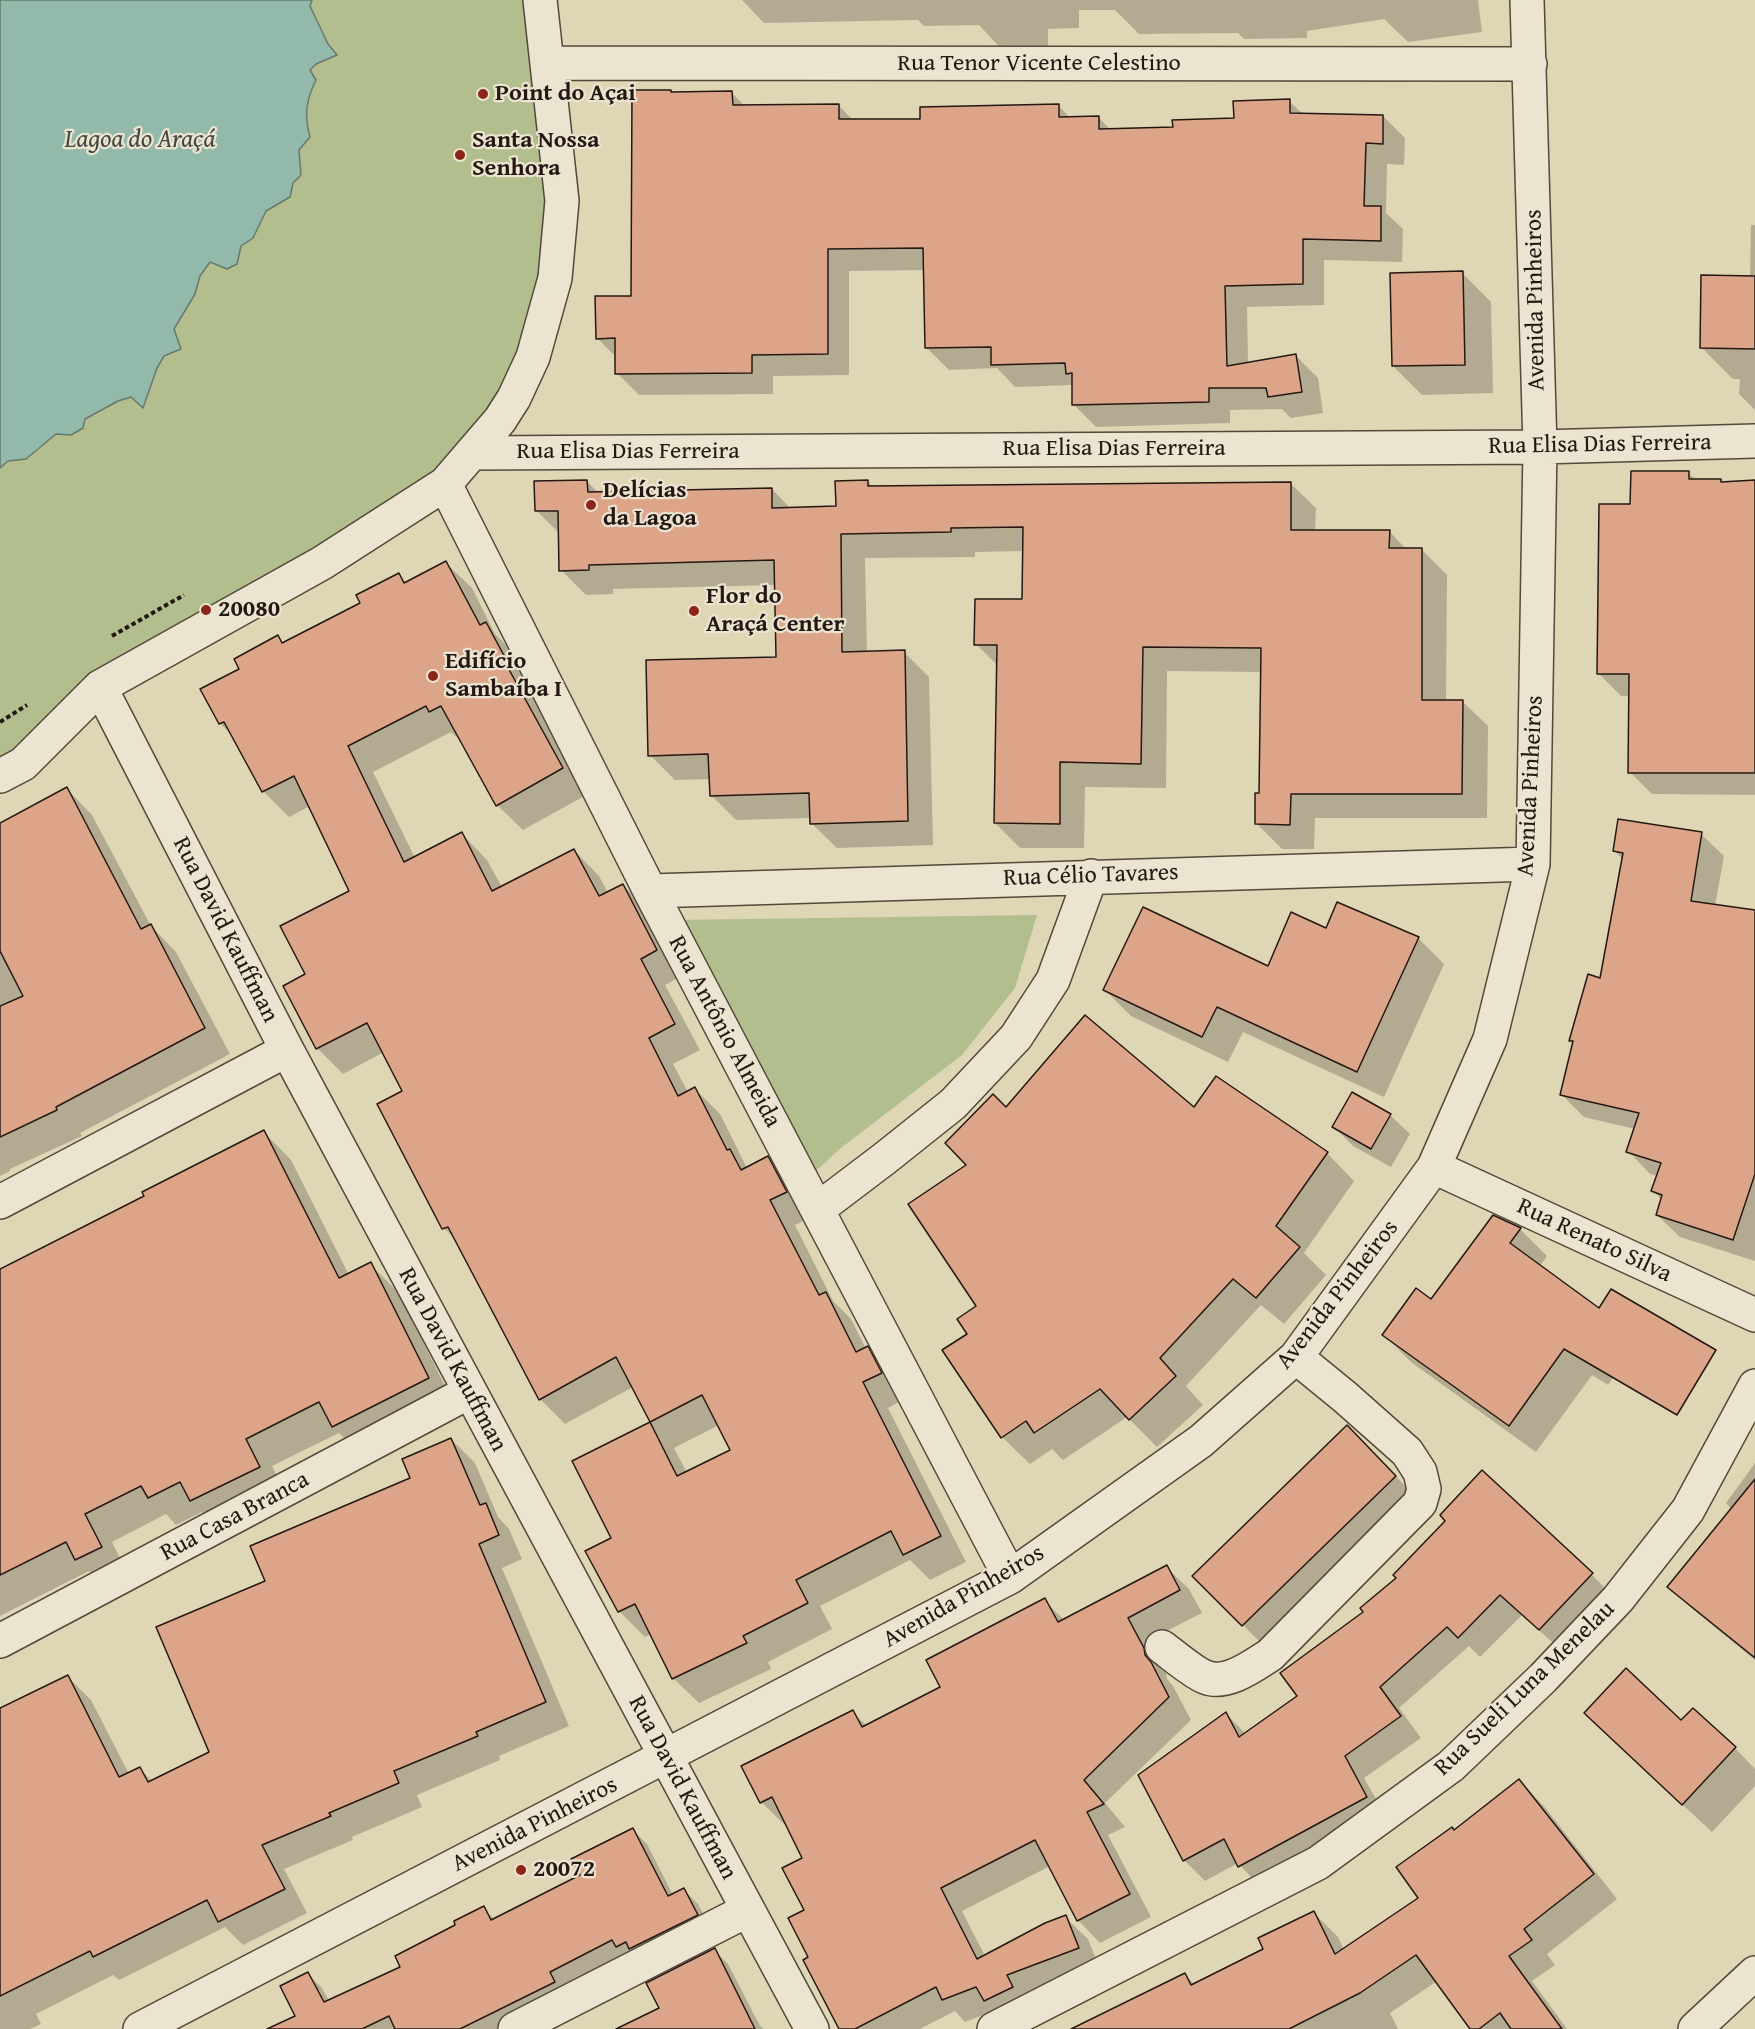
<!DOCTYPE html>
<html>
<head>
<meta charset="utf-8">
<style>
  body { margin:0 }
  canvas { display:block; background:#dfd6b6 }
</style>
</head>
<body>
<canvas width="1755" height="2029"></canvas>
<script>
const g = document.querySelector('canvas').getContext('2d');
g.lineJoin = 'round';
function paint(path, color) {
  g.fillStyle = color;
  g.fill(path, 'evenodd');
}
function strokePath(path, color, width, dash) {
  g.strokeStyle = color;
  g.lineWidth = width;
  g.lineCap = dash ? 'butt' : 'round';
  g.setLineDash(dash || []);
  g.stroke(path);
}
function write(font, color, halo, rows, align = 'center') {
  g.font = font + ' "Gentium Book Plus",serif';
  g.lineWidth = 4.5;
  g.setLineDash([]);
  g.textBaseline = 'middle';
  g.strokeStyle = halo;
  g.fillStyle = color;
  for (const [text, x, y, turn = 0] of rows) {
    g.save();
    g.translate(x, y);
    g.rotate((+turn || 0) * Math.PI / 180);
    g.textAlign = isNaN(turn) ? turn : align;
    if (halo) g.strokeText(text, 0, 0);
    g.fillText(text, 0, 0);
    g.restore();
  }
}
const green = new Path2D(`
  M0 0H522L547 175 548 238 524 354 461 457 23 748 0 760Z
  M1037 915 1015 988 962 1055 841 1148 806 1180 674 920Z`);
const water = new Path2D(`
  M0 0H312L310 6 328 44 337 55 316 64 310 70 316 80C306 100 304 115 310 137L299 150 301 175 293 183 290 197 266 211 253 238 241 246 237 264 227 269 210 262 200 276 195 294 174 329 181 349 164 356 157 368 143 408 131 397 118 401 85 419 83 428 71 435 56 434 26 459 8 461 0 468Z`);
const shadow = new Path2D(`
  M742 0H1478L1482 32 1408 42 1384 19 1307 31V38L1244 39 1238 33 1139 34 1115 10H1079V28L1048 29V53L1006 54 979 25 924 26 918 20 764 23Z
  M670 91 673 94 732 93 745 106 838 105 854 121H922L1058 105 1071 119 1099 118 1111 130 1174 129 1235 119 1289 101 1304 115 1383 116 1405 138 1404 165 1387 164 1386 213 1403 229 1402 262 1324 260V305L1247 307 1248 364 1296 356 1318 378 1323 413 1291 418 1282 409 1230 410V423L1096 427 1074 405 1073 385 1015 387 997 368 949 370 927 348 925 270 849 271V375L773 376V394L639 395 617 373V358L597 338 632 297Z
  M1751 225H1755V410L1739 394 1740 379H1733L1701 347 1750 277Z
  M1462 273 1491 302 1493 393 1422 395 1393 366Z
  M1688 473 1696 480H1720L1723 483H1755V795L1652 794 1630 772V696H1621L1599 674 1632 505Z
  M587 481 599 494 772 489 791 509 837 507 868 482 874 488 1290 483 1316 508 1315 532 1389 531 1407 550H1422L1447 575 1446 701H1462L1488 726 1487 818H1315L1314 849H1282L1257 824 1261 794 1262 672 1167 671 1166 788 1085 787 1084 848H1020L995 823 998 666 976 644 1024 600V551L975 552V557L865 558 867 653 904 652 929 677 933 845 837 848 811 823V818L736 820 711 795V779L675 780 650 755 777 658 776 585 613 589V594L586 595 561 570 560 534 536 510Z
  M446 563 472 588 495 634 511 650 588 794 523 830 497 805 459 736 456 737 451 732 373 772 415 858 462 834 487 860 502 887 574 850 599 876 608 893 623 885 648 911 682 976 665 985 700 1050 673 1064 688 1092 695 1089 720 1114 747 1168 767 1157 793 1183 811 1217 795 1225 833 1301 851 1319 866 1349 867 1348 893 1374 906 1398 888 1408 966 1562 930 1580 910 1560 820 1606 832 1629 768 1662 771 1669 699 1703 673 1678 651 1634 645 1637 619 1611 587 1552 613 1538 574 1462 652 1422 633 1387 565 1424 540 1399 459 1243 444 1228 404 1092 384 1052 343 1074 317 1048 307 975 351 891 310 806 289 817 263 791 234 738 220 723 241 669 278 637 284 644 362 604 398 575 407 583ZM719 1425 732 1451 687 1473 674 1448Z
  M67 789 92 815 151 926 176 952 230 1054 80 1133 82 1136 10 1169V1171L0 1176V824Z
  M1701 834 1724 856 1715 906 1755 911V1261L1680 1237 1657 1215 1662 1200 1653 1191 1658 1176 1650 1174 1628 1151 1635 1129 1584 1117 1562 1095 1574 1043 1571 1040 1601 980 1623 859 1614 851Z
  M1327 930 1418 938 1444 964 1384 1097 1243 1032 1228 1062 1131 1016 1105 990 1268 968Z
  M1006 1109H1195L1327 1153 1354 1181 1304 1253 1326 1275 1284 1324 1261 1305 1186 1386 1203 1405 1157 1447 1127 1417 1063 1460 1052 1449 1030 1464 1002 1437 969 1334 978 1307 968 1165Z
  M1390 1115 1410 1134 1391 1167 1353 1146 1334 1127Z
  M264 1132 291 1160 349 1275 370 1264 398 1292 455 1406 360 1454 339 1433 272 1466 286 1495 219 1528 202 1512 176 1525 166 1514 112 1542 128 1574 104 1587 89 1571 0 1616V1271L146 1197Z
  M1520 1229 1547 1256 1540 1266 1635 1343 1608 1385 1592 1375 1536 1452 1411 1362 1384 1335 1431 1301Z
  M1347 1427 1424 1505 1272 1654 1194 1576Z
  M451 1439 475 1463 498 1517 509 1529 522 1559 502 1568 569 1726 499 1756 500 1760 417 1795 422 1807 352 1837 353 1840 284 1869 307 1913 243 1945 225 1927 119 1980 113 1975 36 2014 41 2024 30 2029H0V1710L67 1676 91 1700 129 1774 139 1768 153 1782 211 1753 267 1582 412 1478Z
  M1755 1463V1660L1690 1607 1669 1587 1732 1510 1726 1503Z
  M1166 1567 1189 1589 1202 1613 1149 1640 1166 1672 1167 1679 1173 1686 1191 1720 1105 1803 1125 1827 1108 1835 1151 1917 1100 1943 1078 1920 1050 1866 962 1911 985 1956 1065 1917 1088 1939 1100 1970 965 2022 955 2011 920 2029H841L810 1958 804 1858 787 1823 784 1824 761 1802 852 1712 867 1726 942 1688 1044 1600 1064 1620Z
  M1591 1574 1612 1595 1561 1650 1522 1615 1480 1657 1469 1646 1399 1708 1421 1738 1364 1778 1387 1818 1260 1887 1238 1863 1205 1881 1184 1860 1226 1714 1246 1734 1299 1696 1365 1612Z
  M1681 1722 1735 1748 1755 1769V1786L1712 1832 1615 1742Z
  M1519 1781 1543 1805 1617 1899 1547 1954 1555 1965 1532 1981 1567 2029H1472L1437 1981 1390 2013 1398 2029H1073L1185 1975 1195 1985 1265 1950 1314 1913 1338 1937 1344 1950 1420 1898 1454 1832Z
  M633 1830 647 1844 673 1895 684 1890 698 1904 711 1929 625 1954 562 1986 568 1996 502 2029H300L308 1974 322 1988 329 2001 402 1967 483 1908 495 1920 582 1876Z
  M714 1950 728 1964 760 2026 764 2029H617L660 2007Z`);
const building = new Path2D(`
  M632 90H671V92L732 91 733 105 839 104V119H920V107L1059 104V117L1099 116V129L1173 127 1172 120 1234 118 1233 101 1290 99V113L1383 115V144L1366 143 1364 206H1381V241L1303 239V284L1225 286 1227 366 1296 354 1302 392 1268 397 1266 388H1209V402L1072 405V373L1066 374 1065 363 991 365V347L925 348 923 248 828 249V354L752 355V373L615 374V338L596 339 595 296H631Z
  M1463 271 1465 365 1392 366 1390 273Z
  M1701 275 1755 276V349L1700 348Z
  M1631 471H1689V479H1721V482L1755 480V773H1628L1629 674H1597L1599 504H1630Z
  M587 480 588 492 772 488V508L836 506 835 481 868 480V486L1291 482V530H1390L1389 548H1422V700H1463L1462 794H1291L1290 825 1255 824V793H1259L1261 648 1143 647 1141 764 1060 762V824L994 823 997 645H974L975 599H1022L1023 527 951 528V532L841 534 842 652 905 650 908 821 810 824 809 793 710 796 708 754 648 756 646 660 776 657 774 560 589 565V570L559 571 558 511H535L534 481Z
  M446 561 480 625 486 622 508 663 506 664 563 768 496 806 441 706 429 712 426 706 348 746 404 862 462 832 492 891 574 849 599 896 623 884 657 950 641 959 675 1024 649 1038 678 1096 695 1087 727 1150 730 1149 741 1170 768 1156 787 1192 770 1200 819 1295 826 1292 856 1352 868 1346 882 1373 863 1382 941 1536 903 1555 891 1531 796 1580 808 1603 743 1636 747 1643 672 1679 635 1604 618 1612 585 1551 611 1538 572 1461 650 1422 616 1357 539 1400 448 1227 442 1229 377 1104 402 1091 367 1023 316 1049 283 986 305 974 280 926 349 891 294 776 262 792 224 722 219 724 200 689 239 669 234 659 278 635 282 643 360 603 356 595 399 573 404 583ZM702 1395 730 1450 677 1476 650 1422Z
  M67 787 141 929 151 924 205 1028 56 1107 57 1110 0 1137V1006L23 996 0 951V823Z
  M1618 819 1702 832 1691 901 1755 910V1174L1733 1240 1656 1215 1662 1195 1651 1191 1661 1163 1626 1152 1639 1113 1560 1095 1573 1041H1569L1588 974 1600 978 1623 853 1613 851Z
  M1337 902 1419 937 1357 1072 1217 1007 1202 1037 1103 990 1143 907 1268 966 1291 912 1326 928Z
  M1085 1015 1194 1107 1216 1076 1328 1152 1276 1226 1300 1247 1256 1298 1233 1279 1160 1358 1176 1376 1129 1420 1100 1389 1034 1433 1026 1421 1001 1438 942 1350 967 1334 957 1319 976 1306 908 1204 966 1165 945 1143 993 1094 1006 1107Z
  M1352 1092 1391 1114 1371 1149 1332 1127Z
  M264 1130 339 1278 371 1262 429 1378 332 1427 319 1402 246 1439 260 1467 190 1501 180 1482 148 1498 141 1486 85 1514 102 1547 75 1560 66 1542 0 1575V1269L144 1196 142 1192Z
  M1493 1215 1521 1228 1510 1243 1599 1308 1611 1289 1716 1350 1677 1415 1564 1349 1509 1426 1382 1335 1416 1288 1431 1299Z
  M1347 1425 1396 1476 1242 1626 1192 1576Z
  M451 1438 480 1505 486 1503 499 1535 479 1544 546 1702 476 1732 478 1736 394 1771 399 1783 329 1813 331 1816 262 1845 285 1889 218 1922 207 1900 93 1957 90 1951 0 1996V1708L68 1675 119 1777 140 1767 148 1782 209 1752 156 1627 265 1581 250 1546 410 1478 402 1459Z
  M1482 1470 1593 1573 1539 1630 1500 1595 1458 1638 1447 1627 1380 1687 1401 1716 1345 1756 1367 1797 1238 1867 1224 1839 1183 1861 1138 1775 1226 1712 1239 1737 1297 1696 1280 1673 1363 1612 1360 1608 1396 1578 1393 1575 1445 1521 1440 1515Z
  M1755 1479V1658L1667 1587Z
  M1167 1565 1180 1590 1128 1618 1144 1648 1145 1655 1151 1662 1169 1697 1084 1780 1104 1804 1087 1812 1130 1894 1077 1921 1035 1840 941 1888 977 1959 1045 1923 1066 1915 1079 1948 1007 1975 1013 1987 984 2001 976 1987 942 2000 936 1987 855 2029H839L803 1960 808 1957 788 1918 804 1910 782 1868 802 1858 772 1797 760 1803 741 1766 853 1710 862 1727 940 1687 926 1660 1045 1598 1058 1622Z
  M1626 1668 1681 1720 1693 1708 1736 1747 1682 1805 1584 1713Z
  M1519 1779 1594 1874 1524 1929 1532 1940 1509 1956 1562 2029H1511L1500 2013 1479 2029H1470L1416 1955 1360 1993 1289 2029H1071L1185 1973 1191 1985 1263 1949 1258 1938 1314 1911 1335 1954 1418 1898 1396 1867 1452 1827 1454 1830Z
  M633 1828 668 1896 684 1888 698 1915 629 1949 626 1942 616 1947 612 1940 550 1972 555 1982 460 2029H395L389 2016 362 2029H267L295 2016 280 1986 308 1972 324 2002 400 1967 395 1956 455 1925 454 1921 484 1906 491 1920 580 1875 571 1859Z
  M715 1948 755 2029H616L659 2008 646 1983Z`);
const path = new Path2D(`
  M112 636 184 595
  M0 722 27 705`);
const minor = new Path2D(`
  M548 63 1530 64
  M473 453 1540 447 1755 441
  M445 484 650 891 1010 1577
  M100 687 287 1050 812 2029
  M0 776 23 764 100 687 322 563 445 484 500 420 514 398 533 357 555 278 562 201 540 0
  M650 891 1533 864
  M1434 1167 1755 1315
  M0 1202 287 1050
  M818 1209 884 1159 953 1104 1016 1037 1053 980 1091 876
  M0 1641 469 1392
  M1162 1647C1173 1655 1194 1673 1205 1677 1226 1686 1253 1666 1270 1655L1420 1503 1424 1489 1420 1472 1407 1452 1345 1397 1296 1357
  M140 2029 1010 1577 1201 1441 1296 1357 1434 1167 1490 1039 1533 864 1540 447 1527 0
  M515 2029 748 1910
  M994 2029 1318 1863 1451 1766 1543 1678 1618 1599 1688 1510 1755 1386
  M1695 2029 1755 1973`);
const markers = [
  [483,94,6,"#8f2418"],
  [460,155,6,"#8f2418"],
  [591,505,6,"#8f2418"],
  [206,610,6,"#8f2418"],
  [694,611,6,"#8f2418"],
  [433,676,6,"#8f2418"],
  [521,1870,6,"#8f2418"]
];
const streetNames = [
  ["Rua Tenor Vicente Celestino",1039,64],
  ["Avenida Pinheiros",1536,300,-91],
  ["Rua Elisa Dias Ferreira",1600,445,-1],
  ["Rua Elisa Dias Ferreira",1114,449],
  ["Rua Elisa Dias Ferreira",628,452],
  ["Avenida Pinheiros",1531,786,-87],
  ["Rua Célio Tavares",1091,876,-2],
  ["Rua David Kauffman",225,930,63],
  ["Rua Antônio Almeida",724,1032,62],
  ["Rua Renato Silva",1594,1241,25],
  ["Avenida Pinheiros",1338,1295,-52],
  ["Rua David Kauffman",452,1360,62],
  ["Rua Casa Branca",235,1517,-28],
  ["Avenida Pinheiros",964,1597,-30],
  ["Rua Sueli Luna Menelau",1525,1689,-44],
  ["Rua David Kauffman",682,1788,62],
  ["Avenida Pinheiros",535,1825,-27]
];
const poiNames = [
  ["Point do Açai",495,94],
  ["Santa Nossa",472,141],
  ["Senhora",472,169],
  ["Delícias",603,491],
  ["da Lagoa",603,519],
  ["Flor do",706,597],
  ["Araçá Center",706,625],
  ["20080",218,610],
  ["Edifício",445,662],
  ["Sambaíba I",445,690],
  ["20072",533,1870]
];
const waterNames = [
  ["Lagoa do Araçá",140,140]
];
paint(green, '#b2be8e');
paint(water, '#93b9ab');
strokePath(water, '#67796e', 1.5);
paint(shadow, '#0003');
paint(building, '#dca58a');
strokePath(building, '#251812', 1.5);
strokePath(minor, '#54483b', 36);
strokePath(path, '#251812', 4, [4.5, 3]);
strokePath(minor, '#eae4d0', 33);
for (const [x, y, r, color] of markers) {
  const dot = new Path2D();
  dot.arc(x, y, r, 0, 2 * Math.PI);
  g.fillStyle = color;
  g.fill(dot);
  strokePath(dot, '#eae4d0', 2);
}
write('24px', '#251812', '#eae4d0', streetNames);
write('bold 24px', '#251812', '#eae4d0', poiNames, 'left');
write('italic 26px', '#464840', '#eae4d0', waterNames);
</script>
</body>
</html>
